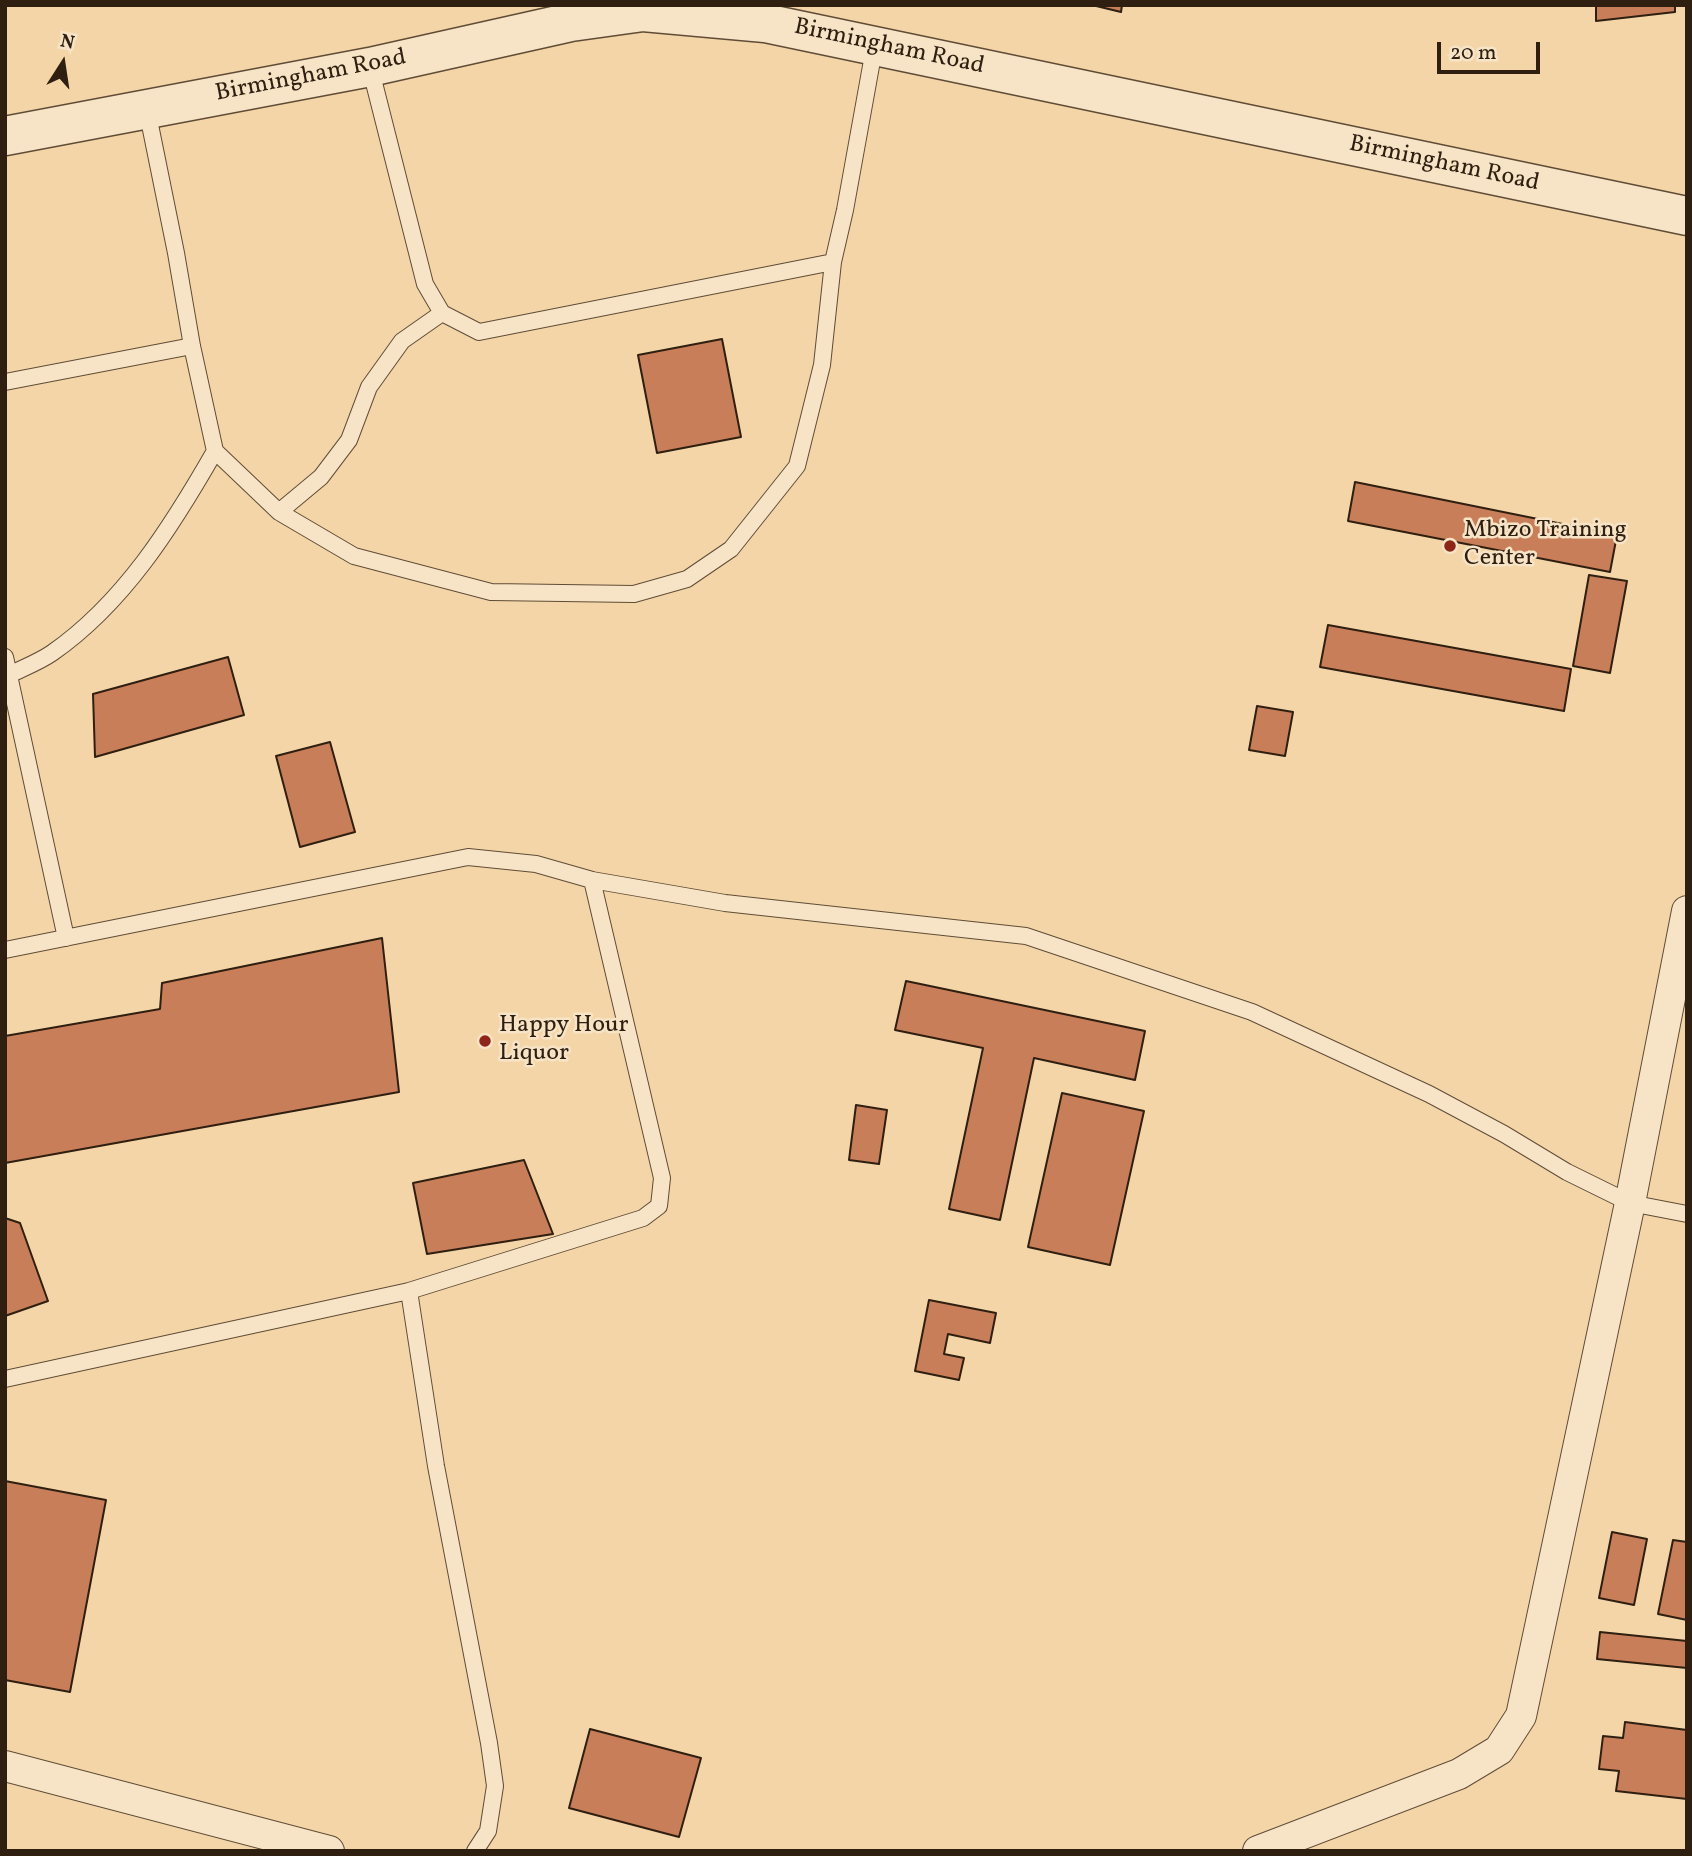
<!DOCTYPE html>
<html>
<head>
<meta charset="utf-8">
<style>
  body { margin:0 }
  #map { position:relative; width:1692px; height:1856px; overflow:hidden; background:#f3d5a7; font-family:Vollkorn,serif }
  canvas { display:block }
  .frame { position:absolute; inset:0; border:7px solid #2f1f11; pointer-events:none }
  .north { position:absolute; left:28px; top:28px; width:70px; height:70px; -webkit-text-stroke:5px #f7e4c6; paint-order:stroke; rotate:12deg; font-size:19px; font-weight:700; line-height:28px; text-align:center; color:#2f1f11 }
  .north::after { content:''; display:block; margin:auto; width:24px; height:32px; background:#2f1f11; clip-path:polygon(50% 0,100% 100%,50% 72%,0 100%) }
  .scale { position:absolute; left:1437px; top:42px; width:103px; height:32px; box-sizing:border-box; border:4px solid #2f1f11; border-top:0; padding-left:9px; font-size:21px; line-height:24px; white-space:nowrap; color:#2f1f11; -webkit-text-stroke:5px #f7e4c6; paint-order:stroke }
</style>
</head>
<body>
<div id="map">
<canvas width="1692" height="1856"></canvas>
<div class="frame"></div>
<div class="north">N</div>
<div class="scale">20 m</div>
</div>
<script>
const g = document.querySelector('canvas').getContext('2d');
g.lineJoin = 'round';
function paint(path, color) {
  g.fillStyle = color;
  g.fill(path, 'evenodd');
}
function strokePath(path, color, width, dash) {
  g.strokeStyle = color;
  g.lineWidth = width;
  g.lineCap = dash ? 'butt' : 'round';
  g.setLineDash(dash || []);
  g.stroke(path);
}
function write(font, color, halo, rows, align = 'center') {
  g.font = font + ' Vollkorn,serif';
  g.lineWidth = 5;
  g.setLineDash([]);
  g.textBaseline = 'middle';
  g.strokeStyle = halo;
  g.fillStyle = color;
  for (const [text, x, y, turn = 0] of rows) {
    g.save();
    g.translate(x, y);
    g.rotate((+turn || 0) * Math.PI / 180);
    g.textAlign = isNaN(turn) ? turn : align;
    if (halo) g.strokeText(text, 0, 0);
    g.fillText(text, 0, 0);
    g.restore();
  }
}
const building = new Path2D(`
  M1092 5H1122L1121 12Z
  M1596 5H1675V12L1596 21Z
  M722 339 741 437 657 453 638 355Z
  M1355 482 1617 535 1610 572 1348 521Z
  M1589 575 1627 581 1610 673 1573 666Z
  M1328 625 1571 669 1564 711 1320 667Z
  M228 657 244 715 95 757 93 694Z
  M1257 706 1293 712 1285 756 1249 750Z
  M330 742 355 832 300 847 276 756Z
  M382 938 399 1092 5 1163V1036L160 1009 162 983Z
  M906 981 1145 1031 1135 1080 1034 1058 1000 1220 949 1209 983 1048 895 1030Z
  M1062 1093 1144 1111 1110 1265 1028 1247Z
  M856 1105 887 1110 879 1164 849 1160Z
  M524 1160 553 1234 427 1254 413 1183Z
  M5 1218 20 1223 48 1301 5 1316Z
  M929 1300 996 1313 990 1343 948 1334 944 1354 964 1358 959 1380 915 1371Z
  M5 1481 106 1500 70 1692 5 1680Z
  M1612 1532 1647 1539 1634 1605 1599 1598Z
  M1673 1540 1687 1542V1620L1658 1614Z
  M1600 1632 1687 1641V1668L1597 1659Z
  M1625 1722 1687 1730V1799L1616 1791 1619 1771 1599 1769 1603 1736 1623 1738Z
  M590 1729 701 1758 679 1837 569 1808Z`);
const service = new Path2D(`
  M370 67 425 284 442 313 479 332 833 262 845 210 875 44
  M147 110 176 253 192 346 215 451 279 512 354 556 491 592 634 594 687 579 731 549 797 466 822 365 833 262
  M5 382 192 346
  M279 512 321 477 349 440 369 387 402 341 442 313
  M5 657 66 938
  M9 675C23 668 39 662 52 653 124 603 172 526 215 451
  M5 950 468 857 536 864 592 880 725 903 1026 936 1252 1012 1429 1094 1504 1134 1567 1172 1630 1203 1687 1214
  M409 1291 643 1218 659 1206 662 1178 592 880
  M5 1379 409 1291 436 1466 489 1743 495 1786 488 1831 475 1851`);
const minor = new Path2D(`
  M5 1766 329 1851
  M1258 1851 1459 1774 1499 1750 1521 1716 1630 1203 1687 911`);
const tertiary = new Path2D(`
  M5 136 370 67 571 22 643 12 765 23 1687 216`);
const markers = [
  [1450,546,7,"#8f2418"],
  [485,1041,7,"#8f2418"]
];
const streetNames = [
  ["Birmingham Road",889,48,12],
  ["Birmingham Road",311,77,-11],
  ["Birmingham Road",1444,165,12]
];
const poiNames = [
  ["Mbizo Training",1464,532],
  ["Center",1464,560],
  ["Happy Hour",499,1027],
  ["Liquor",499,1055]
];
paint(building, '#c77e59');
strokePath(building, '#2f1f11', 2);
strokePath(service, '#604c36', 18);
strokePath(minor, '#604c36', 32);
strokePath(tertiary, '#604c36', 41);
strokePath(service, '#f7e4c6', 16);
strokePath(minor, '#f7e4c6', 30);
strokePath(tertiary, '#f7e4c6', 38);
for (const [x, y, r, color] of markers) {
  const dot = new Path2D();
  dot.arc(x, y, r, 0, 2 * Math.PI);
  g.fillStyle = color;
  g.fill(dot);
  strokePath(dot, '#f7e4c6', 2.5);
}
write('24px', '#2f1f11', '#f7e4c6', streetNames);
write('24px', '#2f1f11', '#f7e4c6', poiNames, 'left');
</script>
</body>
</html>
